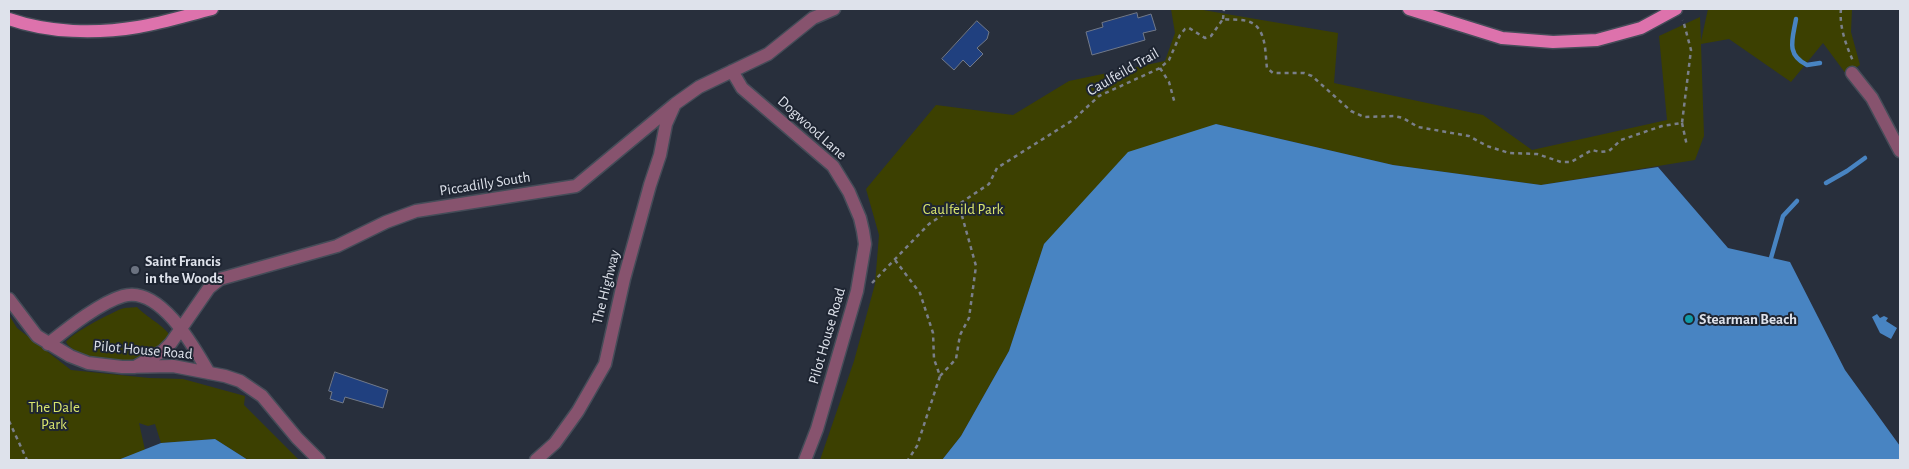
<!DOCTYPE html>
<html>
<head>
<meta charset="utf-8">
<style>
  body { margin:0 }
  #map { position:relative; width:1909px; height:469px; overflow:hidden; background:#282f3c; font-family:"Alegreya Sans",sans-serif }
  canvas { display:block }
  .frame { position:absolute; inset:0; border:10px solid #dee2eb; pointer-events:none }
</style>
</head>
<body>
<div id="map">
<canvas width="1909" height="469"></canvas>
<div class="frame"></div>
</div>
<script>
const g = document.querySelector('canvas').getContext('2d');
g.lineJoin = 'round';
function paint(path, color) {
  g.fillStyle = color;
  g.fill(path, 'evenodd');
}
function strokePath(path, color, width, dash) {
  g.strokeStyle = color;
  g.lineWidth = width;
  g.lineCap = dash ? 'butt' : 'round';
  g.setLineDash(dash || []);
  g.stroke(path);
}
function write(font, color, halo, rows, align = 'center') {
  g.font = font + ' "Alegreya Sans",sans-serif';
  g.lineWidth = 4;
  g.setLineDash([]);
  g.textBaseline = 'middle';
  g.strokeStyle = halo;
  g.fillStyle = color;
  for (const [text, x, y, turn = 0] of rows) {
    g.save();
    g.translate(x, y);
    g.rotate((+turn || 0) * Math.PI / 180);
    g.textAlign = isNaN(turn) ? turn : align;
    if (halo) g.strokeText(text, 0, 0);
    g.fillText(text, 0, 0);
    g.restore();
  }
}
const green = new Path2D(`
  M1171 9H1197L1338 33 1334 83 1483 115 1532 150 1667 120 1659 36 1700 17 1701 41 1708 9H1852L1851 32 1860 65 1846 74 1823 43 1791 82 1729 39 1701 44 1704 136 1695 160 1541 185 1393 165 1216 124 1044 244 1009 351 961 436 942 460H820L854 361 875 284 879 235 866 189 936 105 1013 115 1069 81 1165 61 1175 33Z
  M137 307C145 316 166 327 170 336 160 348 139 360 123 361 109 362 72 355 66 342 72 333 109 314 121 309 126 307 132 308 137 307Z
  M9 315 17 328 71 370 149 378 183 379 245 396 244 405 299 460H248L215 439 161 443 155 424 148 426 139 423 145 450 118 460H9Z`);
const water = new Path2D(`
  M1216 124 1393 165 1541 185 1658 167 1728 248 1790 262 1845 370 1900 446V460H942L961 436 1009 351 1044 244 1128 152Z
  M1877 314 1880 318 1884 316 1888 318 1886 321 1897 328 1891 339 1880 333 1872 317Z
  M215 439 248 460H118L161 443Z`);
const stream = new Path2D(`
  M1796 19C1793 38 1785 54 1807 65L1820 63
  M1826 183 1847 171 1865 158
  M1771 258 1783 216 1797 201`);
const building = new Path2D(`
  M1137 13 1138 18 1151 14 1156 30 1143 33 1145 40 1092 55 1086 32 1103 27 1102 23Z
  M977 21 989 32 987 39 977 48 983 54 970 67 963 60 954 70 942 59Z
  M335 372 388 390 383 408 345 397 343 403 330 399 332 392 329 391Z`);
const path = new Path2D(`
  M1841 9C1839 26 1846 45 1853 61
  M1223 19 1224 9
  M1160 68 1169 82 1175 104
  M1682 123 1687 146
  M895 260 920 293 933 333 934 359 940 376 917 446 908 460
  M872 283 929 224 989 184 997 168 1073 120 1099 96 1160 68 1169 60 1180 35 1185 29 1189 28 1205 38 1211 36 1223 19C1231 20 1243 19 1250 22 1267 29 1265 54 1267 68L1273 73H1304L1312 76 1351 111 1364 117 1394 116 1403 118 1418 127 1469 136 1487 146 1509 153 1537 154 1561 162H1571L1592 150 1600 152 1609 151 1621 140 1662 126 1682 123 1691 50 1683 20
  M940 376 956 359 960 335 969 318 976 266 959 205
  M9 421 27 460`);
const minor = new Path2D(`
  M732 71 742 88 833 166 849 192 860 218 863 231 865 244 857 291 817 429 805 460
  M1852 73 1872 98 1900 151
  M9 299 37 336 70 356 88 363 122 367 173 366 225 376 240 381 262 396 297 438 319 460
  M48 344C67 329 99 303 123 296 160 285 194 347 209 373
  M135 367 163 351 171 343 209 288 220 279 337 246 386 222 416 211 576 186 675 104 699 87 768 54 813 18 834 9
  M536 460 555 443 578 411 605 364 624 279 650 185 660 155 666 124 674 106`);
const major = new Path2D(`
  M1409 9 1502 38 1553 42 1597 40 1641 28 1676 9
  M9 19C49 33 96 34 138 27 163 23 188 15 212 9`);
const markers = [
  [135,270,5,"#6b7280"],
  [1689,319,5,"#0f9aa8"]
];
const streetNames = [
  ["Caulfeild Trail",1123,72,-30],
  ["Dogwood Lane",812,128,42],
  ["Piccadilly South",485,184,-9],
  ["The Highway",606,287,-76],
  ["Pilot House Road",827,336,-74],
  ["Pilot House Road",143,350,5]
];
const parkNames = [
  ["Caulfeild Park",963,209],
  ["The Dale",54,407],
  ["Park",54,424]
];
const poiNames = [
  ["Saint Francis",145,261],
  ["in the Woods",145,278],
  ["Stearman Beach",1699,319]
];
paint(green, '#3c4001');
paint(water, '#4884c2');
strokePath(stream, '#4884c2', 4.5);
paint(building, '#20407f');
strokePath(building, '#717989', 1);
strokePath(minor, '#454c58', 15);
strokePath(major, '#454c58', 15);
strokePath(path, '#7a7f8a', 2.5, [4, 4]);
strokePath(minor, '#87536e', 12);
strokePath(major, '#dd72ac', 12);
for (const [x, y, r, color] of markers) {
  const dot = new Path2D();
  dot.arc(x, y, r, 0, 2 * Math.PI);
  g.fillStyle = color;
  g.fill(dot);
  strokePath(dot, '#1e2532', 2);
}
write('15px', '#dee2eb', '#1e2532', streetNames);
write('15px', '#d9e56e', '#1e2532', parkNames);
write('bold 15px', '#dee2eb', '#1e2532', poiNames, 'left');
</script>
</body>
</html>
